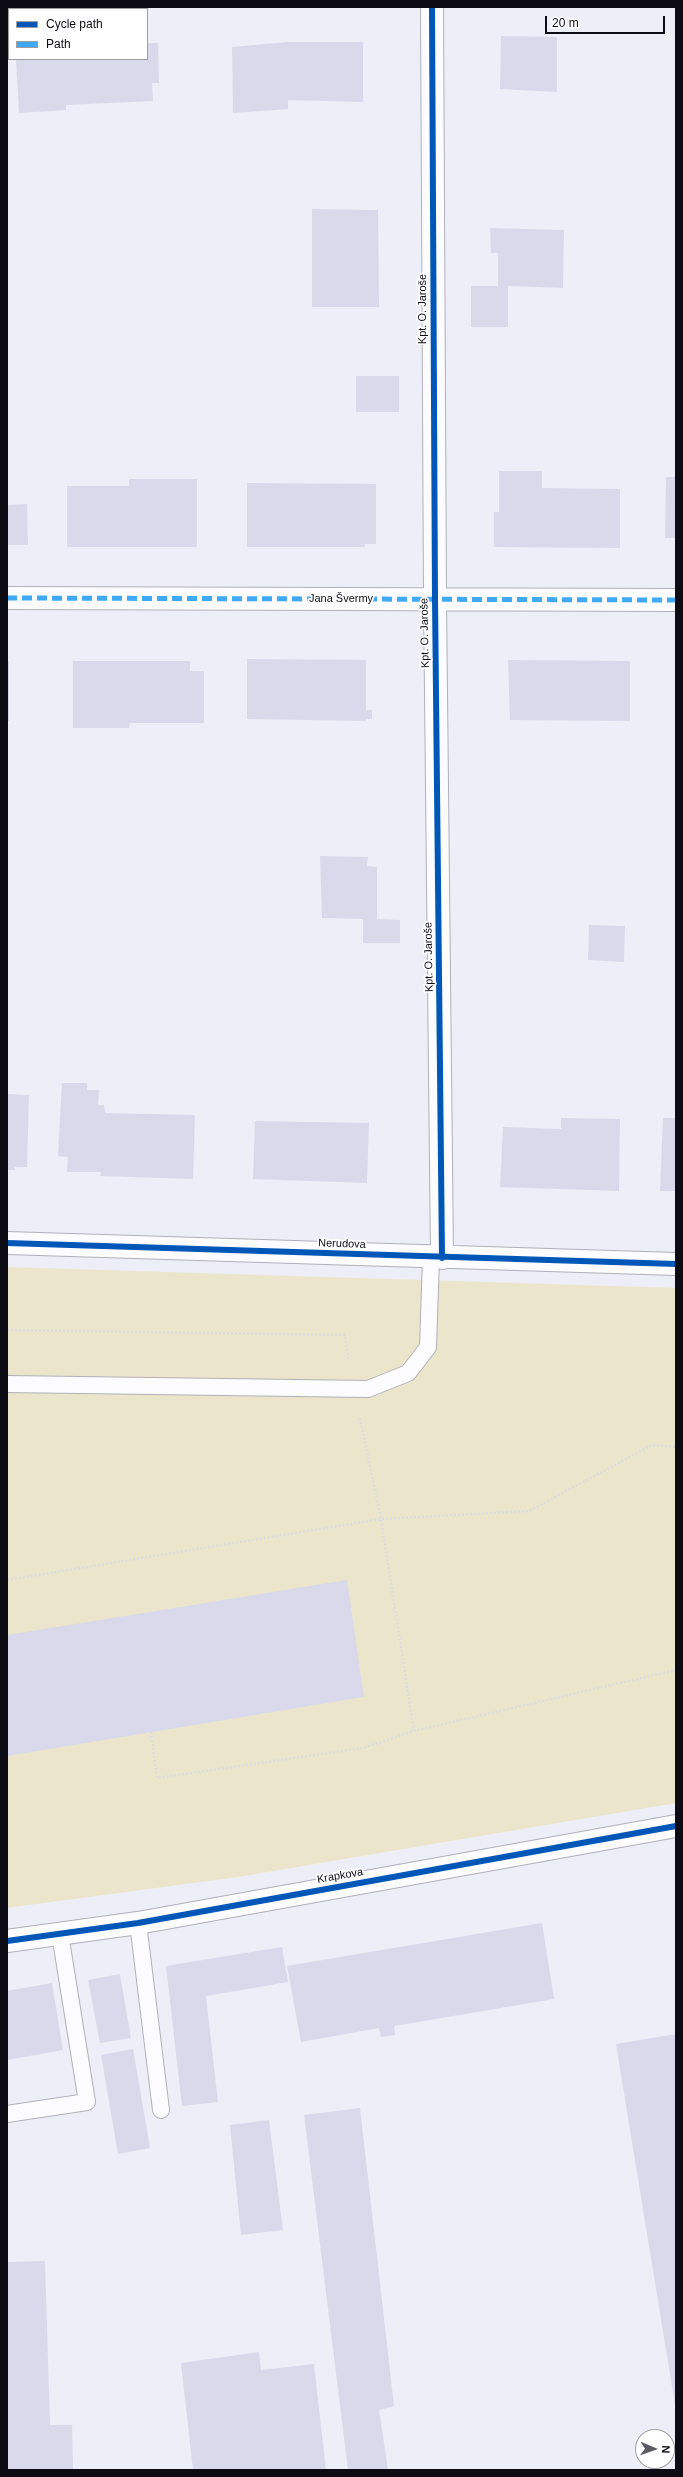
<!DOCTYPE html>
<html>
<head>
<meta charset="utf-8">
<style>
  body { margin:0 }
  #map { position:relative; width:683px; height:2477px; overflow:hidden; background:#eeeef8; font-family:Arial,sans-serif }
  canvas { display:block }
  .frame { position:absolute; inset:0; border:8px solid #0d0c15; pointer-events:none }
  .legend { position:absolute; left:8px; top:8px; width:140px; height:52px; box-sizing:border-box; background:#fff; border:1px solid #9e9ea1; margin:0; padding:5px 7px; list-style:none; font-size:12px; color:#0d0c15 }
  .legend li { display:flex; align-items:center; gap:8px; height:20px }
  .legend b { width:20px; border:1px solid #9e9ea1 }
  .north { position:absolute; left:635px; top:2429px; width:40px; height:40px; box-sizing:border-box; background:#fff; border:1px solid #9e9ea1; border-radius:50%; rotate:92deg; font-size:11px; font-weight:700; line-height:16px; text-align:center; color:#0d0c15 }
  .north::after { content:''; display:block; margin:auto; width:14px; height:18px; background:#5c5b64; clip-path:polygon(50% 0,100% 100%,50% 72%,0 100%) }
  .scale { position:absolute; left:545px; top:16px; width:120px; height:18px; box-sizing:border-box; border:2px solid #0d0c15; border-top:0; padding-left:5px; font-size:12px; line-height:14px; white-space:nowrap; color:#0d0c15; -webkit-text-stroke:3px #fff; paint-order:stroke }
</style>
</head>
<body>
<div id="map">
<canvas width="683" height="2477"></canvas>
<div class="frame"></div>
<ul class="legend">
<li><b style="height:5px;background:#0057b8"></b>Cycle path</li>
<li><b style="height:5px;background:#3fa9f5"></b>Path</li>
</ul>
<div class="north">N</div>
<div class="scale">20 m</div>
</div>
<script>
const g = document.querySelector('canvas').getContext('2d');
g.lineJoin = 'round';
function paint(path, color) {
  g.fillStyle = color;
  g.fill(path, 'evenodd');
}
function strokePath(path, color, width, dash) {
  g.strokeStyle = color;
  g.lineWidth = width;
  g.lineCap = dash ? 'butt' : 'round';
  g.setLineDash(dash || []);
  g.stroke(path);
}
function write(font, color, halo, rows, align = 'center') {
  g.font = font + ' Arial,sans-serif';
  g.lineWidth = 3.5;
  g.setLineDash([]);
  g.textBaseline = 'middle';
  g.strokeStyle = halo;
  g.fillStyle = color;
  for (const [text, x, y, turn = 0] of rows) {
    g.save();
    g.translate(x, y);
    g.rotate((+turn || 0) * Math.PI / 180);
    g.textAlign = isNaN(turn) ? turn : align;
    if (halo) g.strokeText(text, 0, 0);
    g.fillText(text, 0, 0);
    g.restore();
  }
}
const green = new Path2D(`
  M7 1267 676 1288V1803L238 1877 7 1908Z`);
const building = new Path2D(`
  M501 36 557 37V92L500 89Z
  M288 42H363V102L288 100V109L233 113 232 47Z
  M147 43H158L159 83H152L153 101 66 105V110L19 113 16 59H147Z
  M312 209 378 210 379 307H312Z
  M490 228 564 230 563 288 508 286V327H471V286H498V253H491Z
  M356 376H399V412H356Z
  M499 471H542V488L620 489V548L494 547V512H499Z
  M666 477H676V538H665Z
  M129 479H197V547H67V486H129Z
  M247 483 376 484V544H365V547H247Z
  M27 504 28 545H7V505Z
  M247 659 366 660V710H372V719H366V721L247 719Z
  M508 660 630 661V721L510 720Z
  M7 661H9V721H7Z
  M73 661H190V671H204V723H130L129 728H73Z
  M320 856 368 857 367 866 377 867V919L400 920V943H363V919L322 918Z
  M589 925 625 926 624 962 588 960Z
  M62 1083H87V1090H99L98 1105H104L105 1113 195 1115 193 1179 100 1176 101 1172H67L68 1157 58 1156Z
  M7 1094 29 1095 27 1167H15V1170H7Z
  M561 1118 620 1119 619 1191 500 1187 503 1127 561 1129Z
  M663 1118H676V1191H660Z
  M255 1121 369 1123 367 1183 253 1179Z
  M347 1580 364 1697 7 1756V1635Z
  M542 1923 554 1999 394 2026 395 2035 381 2037 379 2028 301 2042 287 1966Z
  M282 1947 288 1982 206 1996 218 2102 182 2106 166 1966Z
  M120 1974 131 2038 100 2043 88 1980Z
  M52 1983 63 2050 7 2060V1991Z
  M676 2034V2405H675L616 2044Z
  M133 2049 150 2148 118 2154 101 2055Z
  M360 2108 394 2406 379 2410 388 2469 379 2470H348L304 2115Z
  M269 2120 283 2230 241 2235 230 2125Z
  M45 2261 50 2425H72L73 2469 7 2470V2262Z
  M259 2352 261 2370 314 2364 326 2470H193L181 2363Z`);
const path = new Path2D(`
  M7 1330 345 1335 349 1360
  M360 1418 381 1519 414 1731
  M7 1580 381 1519 529 1511 652 1445 676 1447
  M151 1732 157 1778 363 1748 414 1731 676 1670`);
const service = new Path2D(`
  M7 1384 368 1389 408 1373 428 1347 431 1258
  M138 1923 161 2110
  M7 2114 87 2102 60 1934`);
const minor = new Path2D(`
  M432 7 435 599 442 1258
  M7 598 676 600
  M7 1243 676 1264
  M7 1941 138 1923 676 1826`);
const quiet = new Path2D(`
  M7 598 676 600`);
const cycleway = new Path2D(`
  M432 7 435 599 442 1258
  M7 1243 676 1264
  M7 1941 138 1923 676 1826`);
const streetNames = [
  ["Kpt. O. Jaroše",423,309,-90],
  ["Jana Švermy",341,599],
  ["Kpt. O. Jaroše",425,633,-91],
  ["Kpt. O. Jaroše",429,957,-91],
  ["Nerudova",342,1244,2],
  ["Krapkova",340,1876,-10]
];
paint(green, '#ebe6cb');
paint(building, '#dad9eb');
strokePath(service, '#b1b0ba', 18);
strokePath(minor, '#b1b0ba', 24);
strokePath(path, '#dcdcde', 2.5, [2, 2]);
strokePath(service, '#fcfcfe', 16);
strokePath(minor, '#fcfcfe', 22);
strokePath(quiet, '#3fa9f5', 5, [10, 5]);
strokePath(cycleway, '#0057b8', 6);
write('11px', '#0d0c15', '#fff', streetNames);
</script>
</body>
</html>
